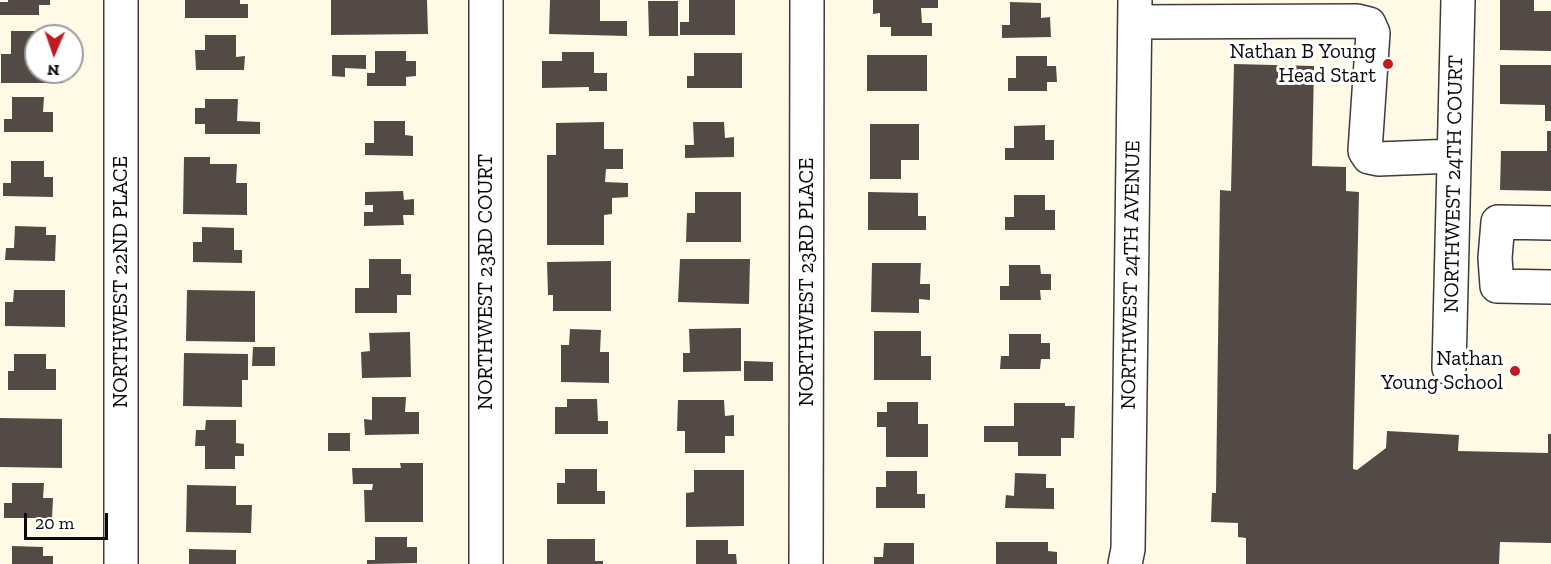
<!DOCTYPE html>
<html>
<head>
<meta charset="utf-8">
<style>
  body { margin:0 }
  #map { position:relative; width:1551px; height:564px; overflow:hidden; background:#fffae6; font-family:"Zilla Slab",serif }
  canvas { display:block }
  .north { position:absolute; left:24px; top:24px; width:60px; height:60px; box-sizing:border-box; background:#fff; border:2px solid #9d9d9d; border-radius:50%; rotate:182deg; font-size:16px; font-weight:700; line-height:24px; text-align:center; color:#090909 }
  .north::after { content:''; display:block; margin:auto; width:21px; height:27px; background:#c11a21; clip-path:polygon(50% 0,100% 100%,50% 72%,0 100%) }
  .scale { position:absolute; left:24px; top:513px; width:84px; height:27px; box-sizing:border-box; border:3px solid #090909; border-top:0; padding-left:8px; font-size:18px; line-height:21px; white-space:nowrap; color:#090909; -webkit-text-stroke:4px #fff; paint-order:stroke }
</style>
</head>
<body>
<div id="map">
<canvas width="1551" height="564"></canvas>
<div class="north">N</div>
<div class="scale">20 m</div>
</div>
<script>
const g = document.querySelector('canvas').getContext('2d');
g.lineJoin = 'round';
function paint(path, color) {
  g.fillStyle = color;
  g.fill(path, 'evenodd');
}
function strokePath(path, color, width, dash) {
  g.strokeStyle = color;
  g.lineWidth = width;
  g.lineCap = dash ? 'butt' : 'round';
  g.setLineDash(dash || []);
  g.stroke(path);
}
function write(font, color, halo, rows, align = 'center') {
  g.font = font + ' "Zilla Slab",serif';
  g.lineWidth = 6;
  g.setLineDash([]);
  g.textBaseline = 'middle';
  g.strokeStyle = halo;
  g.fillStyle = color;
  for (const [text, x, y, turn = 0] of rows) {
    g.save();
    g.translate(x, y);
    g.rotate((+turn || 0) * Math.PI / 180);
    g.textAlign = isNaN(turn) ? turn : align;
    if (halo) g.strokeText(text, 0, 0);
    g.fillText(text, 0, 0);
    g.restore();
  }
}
const building = new Path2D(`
  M8 0H50V5H39V15H0V2H8Z
  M185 0H240V4H248V18H185Z
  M331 0H427L428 34 331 35Z
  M550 0H600V21H627V36L549 34Z
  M689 0H735V35H680V22H689Z
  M873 0H938V8H921L922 23H932V36H891V27H880V13L873 14Z
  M1500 0H1534V11H1551V51L1500 50Z
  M648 1H678V36H649Z
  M1010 2 1041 3V18L1050 17 1051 37 1002 38V25H1010Z
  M11 31H63V36H36V72H63V83H1V54H11Z
  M205 35H236V57L245 56 244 70H196L195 50H205Z
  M375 51H406V61H416V76L406 77V86H367V73H375Z
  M562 52H594V73H607V91H589V87L542 88V61H562Z
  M694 53H742V88H687V76H694Z
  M332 55H366V69L345 68V77L332 76Z
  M867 55H927V91H867Z
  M1016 56H1047V66H1056L1057 82H1047V91H1008V78H1016Z
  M1234 64 1314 66 1312 166 1346 167V191L1359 192 1353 469 1357 470 1386 448 1387 431 1459 435 1458 451 1548 453V434H1551V543L1500 542 1499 564H1246V538L1238 537V523L1211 522 1212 493H1216L1220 190 1231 191Z
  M1500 65H1551V121H1545V105L1500 104Z
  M12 97H44L43 112H53V132H4V119H12Z
  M205 99H238L237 121 260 122V134H205V124H195V108H205Z
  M374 121H405V135L413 136V156L365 155V143H374Z
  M604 122V149H623V169H606L605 182 628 183V197L612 198V214L604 215V245H547V155H556V123Z
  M693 122H724L725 138 734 137V157L685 158V145H694Z
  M870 124H919V160H901V179H870Z
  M1045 125V140H1054V160H1005V148H1014V126Z
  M1547 131H1551V191L1500 190 1501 151H1547Z
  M184 157H210V164H237L236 183H247V215L183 214Z
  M11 161H44V177H53V197L3 196V183H11Z
  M403 191 404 200 414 199V215H403L404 225 364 226V212H373V205H365V192Z
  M695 192H741V242H686L687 213H695Z
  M868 192 918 193V216H926V230H868Z
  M1014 195H1045V210H1055V230H1005V217H1014Z
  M15 226 46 227V235H56L55 261 5 260 6 248H14Z
  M202 227 234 228V250H242V263L193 262V242H202Z
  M369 259H401V274H411V295H397V313H355V288H369Z
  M680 259H750L749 304 678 302Z
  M611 261V311H553V295H548L547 262Z
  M872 263H921L920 284H930V300L919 299V313L871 312Z
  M1009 265H1040L1041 274H1051V290H1040L1041 300H1000V286H1009Z
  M14 290H65V327L5 326V302H13Z
  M187 290 255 291V342L186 341Z
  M741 328V371L683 372V353H690L689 329Z
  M570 329 601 330 600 352H609V383L561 382V345H569Z
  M874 331H921V356H931V380H874Z
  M410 332 411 377 362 378 361 352 370 351 369 333Z
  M1009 334H1041V343H1050V359H1041L1040 369H1000L1001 356H1009Z
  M253 347H275V366H252Z
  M184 353 248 354V380H242V407L183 406Z
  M14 354H46V369H56V390H8V371H14Z
  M744 361 773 362V381H744Z
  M372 397H406L405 412H419V434L365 435 364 419 372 420Z
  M567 399H597L598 421H608V434H555V407H567Z
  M678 400H724L725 416 734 415V436H725V453H685V431H677Z
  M887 402H918V424H928V457H886V427H877V412H887Z
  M1014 403H1065V406H1075L1074 438H1061V456H1018V442H984V426H1014Z
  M0 418 62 419V468L0 467Z
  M206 420H236V443L244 444V456H235V469H205V446H195L196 430H205Z
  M328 433H350V451H328Z
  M400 463H423V522H365L364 490H372L373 484H353L352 468H401Z
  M565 469H597V491H605V504H557V483H565Z
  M694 470H744V526L686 527V493L694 492Z
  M886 471H917V494H925V508H876V487H886Z
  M1015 473 1046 474V488H1054V509L1005 508 1006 495 1014 496Z
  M12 483H44L43 498H53L52 518H4V503H12Z
  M187 485 236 486V505H252L251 533 186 532Z
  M375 537H407V547H417V563L367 564V560H375Z
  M547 539H595V561H603V564H547Z
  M696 540H728V554H736L737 564H696Z
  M996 542H1048V551L1057 552V564H996Z
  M884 543H914V564H874V557H883Z
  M12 546 43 547V556H53V564H12Z
  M189 549 236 550V564H189Z`);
const minor = new Path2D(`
  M121 0V564
  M1135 22 1357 21 1369 24 1373 33 1365 151 1369 157 1378 159 1454 156
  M1551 223 1498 222 1495 258 1497 286 1551 287
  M1449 368 1458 0
  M486 564V0
  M806 564 807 0
  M1125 564 1128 549 1135 0`);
const markers = [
  [1388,64,6,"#c11a21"],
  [1515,371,6,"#c11a21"]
];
const poiNames = [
  ["Nathan B Young",1376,52],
  ["Head Start",1376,76],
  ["Nathan",1503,359],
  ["Young School",1503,383]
];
const streetNames = [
  ["NORTHWEST 24TH COURT",1454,184,-89],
  ["NORTHWEST 24TH AVENUE",1131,275,-89],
  ["NORTHWEST 22ND PLACE",121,282,-90],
  ["NORTHWEST 23RD COURT",486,282,-90],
  ["NORTHWEST 23RD PLACE",807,282,-90]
];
paint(building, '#534a45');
strokePath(minor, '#3c3c3c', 36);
strokePath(minor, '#fff', 33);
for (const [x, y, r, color] of markers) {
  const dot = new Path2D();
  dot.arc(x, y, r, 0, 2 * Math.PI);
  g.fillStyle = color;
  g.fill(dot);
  strokePath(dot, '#fff', 2);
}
write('21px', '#090909', '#fff', poiNames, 'right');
write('21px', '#090909', '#fff', streetNames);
</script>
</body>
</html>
